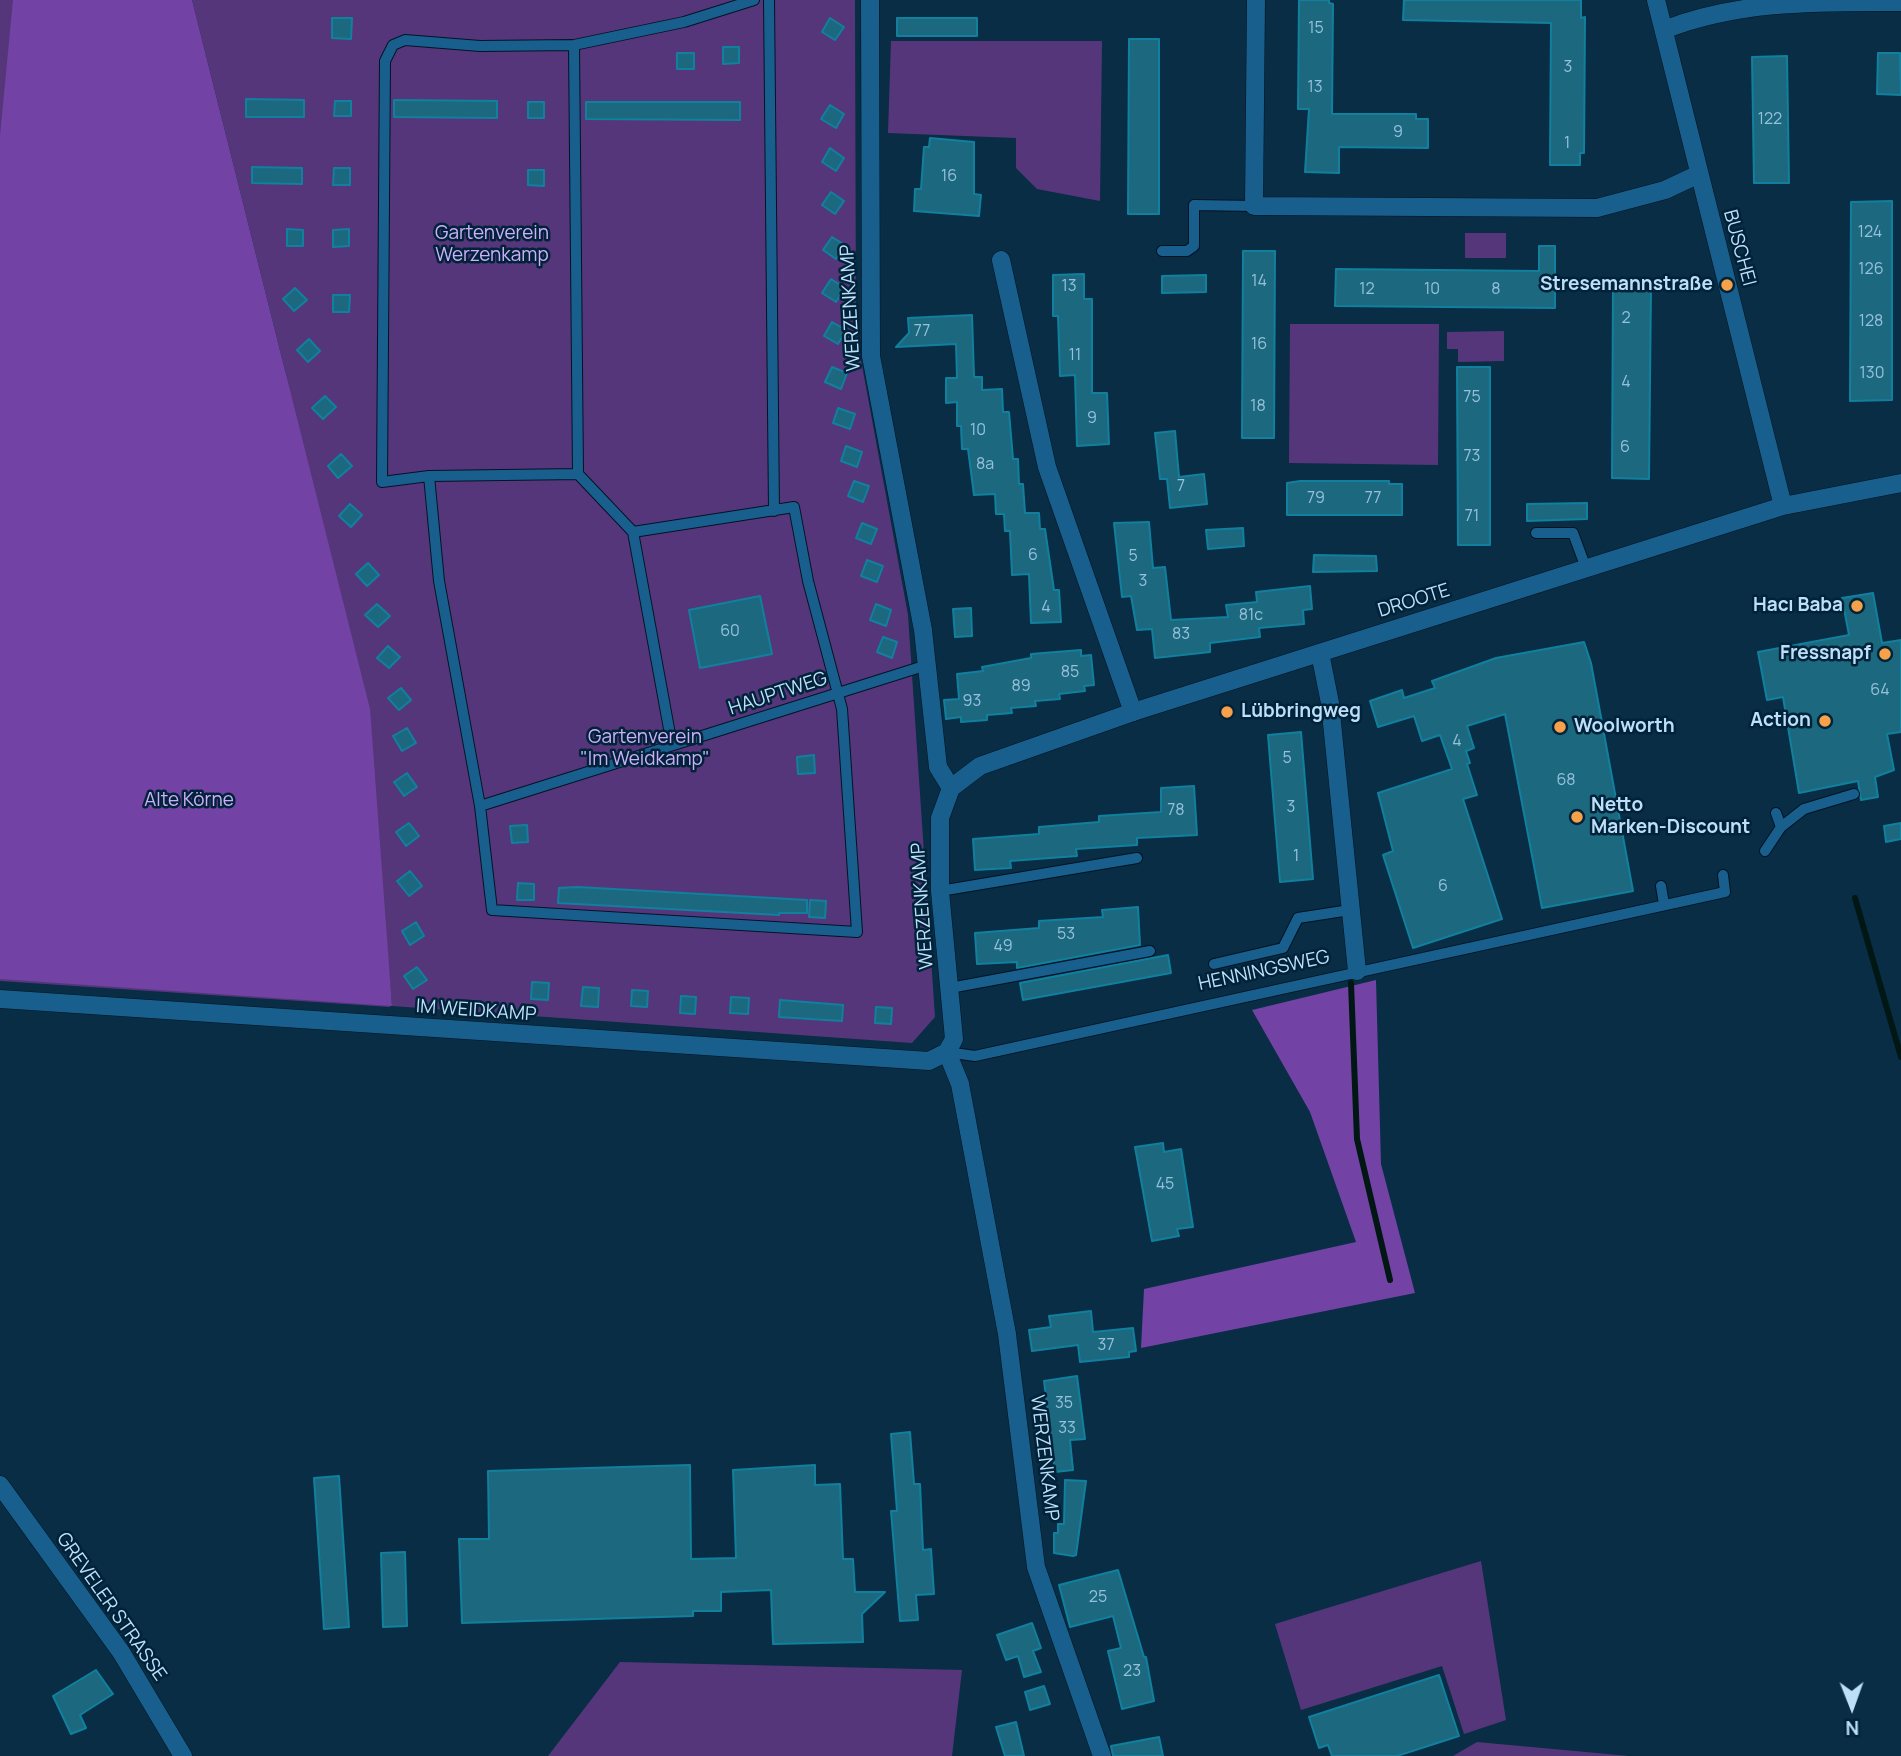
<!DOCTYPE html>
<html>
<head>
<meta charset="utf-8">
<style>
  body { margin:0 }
  #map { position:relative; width:1901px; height:1756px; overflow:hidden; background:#082d45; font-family:Manrope,sans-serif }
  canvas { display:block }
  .north { position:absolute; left:1817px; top:1672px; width:70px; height:70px; -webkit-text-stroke:5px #00233a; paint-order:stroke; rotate:179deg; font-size:19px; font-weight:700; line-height:28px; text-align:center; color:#bedff9 }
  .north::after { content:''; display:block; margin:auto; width:24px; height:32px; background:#bedff9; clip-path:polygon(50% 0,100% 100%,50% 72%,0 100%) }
</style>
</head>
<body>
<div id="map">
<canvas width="1901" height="1756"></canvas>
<div class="north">N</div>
</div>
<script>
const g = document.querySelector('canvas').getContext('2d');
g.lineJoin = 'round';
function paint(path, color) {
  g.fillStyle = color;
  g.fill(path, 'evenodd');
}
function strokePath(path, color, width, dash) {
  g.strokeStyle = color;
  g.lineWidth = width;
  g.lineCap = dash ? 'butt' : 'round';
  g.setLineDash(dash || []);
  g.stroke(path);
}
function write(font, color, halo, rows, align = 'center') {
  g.font = font + ' Manrope,sans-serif';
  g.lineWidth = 5;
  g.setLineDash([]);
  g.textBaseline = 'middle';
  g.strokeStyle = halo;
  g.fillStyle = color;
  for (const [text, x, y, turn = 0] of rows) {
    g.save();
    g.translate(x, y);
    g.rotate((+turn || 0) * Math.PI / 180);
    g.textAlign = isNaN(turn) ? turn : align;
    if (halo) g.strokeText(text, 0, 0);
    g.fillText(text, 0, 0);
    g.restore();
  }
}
const green = new Path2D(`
  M0 0H184L289 386 192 0H855L856 333 908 615 935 1017 912 1043 392 1006 388 960 390 1007 0 981Z
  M891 41H1102L1100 201 1037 189 1016 168V138L888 133Z
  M1465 233H1506V258H1465Z
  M1290 324H1439L1438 465 1289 463Z
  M1504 331V361L1458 362V349H1447V332Z
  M1481 1561 1506 1720 1464 1734 1442 1666 1301 1710 1275 1624Z
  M620 1662 962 1670 952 1756H548Z
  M1477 1742 1629 1756H1453Z`);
const forest = new Path2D(`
  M13 0H192L370 709 392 1006 0 979V136Z
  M1376 980 1381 1164 1415 1293 1141 1348 1144 1289 1356 1242 1310 1112 1252 1010Z`);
const stream = new Path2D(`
  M1855 898 1901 1057
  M1351 983 1357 1139 1390 1280`);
const building = new Path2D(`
  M1299 0H1329V3L1333 4 1332 114H1416V119H1428V148L1339 147V173L1305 172 1309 109H1298Z
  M1404 0H1581V18L1585 17 1584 153H1580V165H1550L1551 23 1403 20Z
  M332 18H352L351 39 332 38Z
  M830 18 844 27 835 40 822 32Z
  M897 18H977V36H897Z
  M1129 39H1159V214H1128Z
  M723 47H739V63L723 64Z
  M677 53H694V69H677Z
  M1878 53H1900L1901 95 1877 94Z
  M1787 56 1789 183H1754L1752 57Z
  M246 99 304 100V117H246Z
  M394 100 497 101V118L394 117Z
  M335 101H351V116H334Z
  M528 102H544V118H528Z
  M586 102H740V120L586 119Z
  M830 105 844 114 836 128 821 119Z
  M930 138 974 142V194L981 195 979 216 914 211 915 189H921L924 147H929Z
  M830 148 844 158 836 171 822 162Z
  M252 167 302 168V184L252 183Z
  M334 168H350V185H333Z
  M528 170H544V186L528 185Z
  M831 192 844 201 835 214 822 205Z
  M1892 201V400L1850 401 1851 202Z
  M287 229 303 230V246H287Z
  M349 229V246L333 247V230Z
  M832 237 845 245 836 259 823 250Z
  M1539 246H1555V308L1335 306 1336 269 1539 271Z
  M1243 251H1275L1274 438H1242Z
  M1084 274V299H1092V393H1107L1109 444 1077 446 1075 375 1060 376 1058 316H1053V275Z
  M1206 275V292L1162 293V276Z
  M831 279 845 288 836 302 822 293Z
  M1613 286H1651L1649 479 1612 478Z
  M295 288 307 300 294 311 283 299Z
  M333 295H350L349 312H333Z
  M972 315 974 377H982V390L1002 389 1003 412H1009L1013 459H1018L1019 484H1023L1025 513H1039L1040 529H1045L1054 590H1059L1061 622 1031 623 1029 574 1012 575 1010 531H1005L1004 514H996L995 494 974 495 968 449H962L961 426H957V402L946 403V378H957L956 344 896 347 909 333 908 318Z
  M832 322 846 330 838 344 824 336Z
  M309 339 320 351 308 362 297 350Z
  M832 367 847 373 841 389 825 382Z
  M1457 367H1490V545H1458Z
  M325 396 336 407 323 419 312 408Z
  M838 408 855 414 850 429 833 423Z
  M1175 431 1179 477 1204 474 1207 504 1170 508 1167 479H1160L1155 433Z
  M846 446 862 452 857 467 841 461Z
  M341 454 352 466 338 478 328 466Z
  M854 481 869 486 863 502 848 496Z
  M1300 481H1389V484H1402V515H1287V483Z
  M1587 503V519L1527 521V504Z
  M350 504 362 515 351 527 339 516Z
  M1149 522 1153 568 1165 567 1171 620 1228 617 1226 605 1257 602 1256 592 1310 586 1312 609 1303 610 1304 624 1259 628 1260 637 1210 643V652L1155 658 1152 629 1137 630 1131 596 1122 597 1114 523Z
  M862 523 877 529 871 544 856 538Z
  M1243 528 1244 546 1208 549 1206 530Z
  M1314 555 1376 556 1377 571 1313 572Z
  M867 560 883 566 877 582 861 576Z
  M368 563 379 575 367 586 356 574Z
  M1873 593 1882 643 1901 640V732L1887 734 1894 770 1875 777 1878 797 1861 800 1858 781 1799 793 1783 697 1767 700 1758 652 1849 635 1842 598Z
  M760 596 772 654 700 668 689 610Z
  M377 604 390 616 378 627 365 615Z
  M876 604 891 610 886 626 870 620Z
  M971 608 972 636 955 637 953 609Z
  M883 637 897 642 892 658 877 652Z
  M1584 642 1591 663 1633 891 1542 908 1505 714 1467 726 1474 748 1466 751 1470 763 1467 764 1477 795 1463 799 1502 919 1413 948 1383 855 1393 851 1378 793 1452 769 1440 735 1422 741 1414 716 1378 727 1370 701 1402 690 1404 698 1435 688 1432 681 1496 658Z
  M388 646 400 657 389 668 377 658Z
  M1081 650V656L1091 655 1094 685 1084 686 1085 691 1059 694 1060 699 1035 701 1036 706 1011 708 1012 713 987 715V720L961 722V717L946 719 944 700 959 699 957 674 983 671 982 667 1031 658V654Z
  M401 688 411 700 399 710 388 698Z
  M407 728 416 743 402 751 393 736Z
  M1301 732 1313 879 1280 882 1268 735Z
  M814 755 815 773 798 774 797 757Z
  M407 773 417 787 404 796 394 782Z
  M1194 786 1197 835 1137 838V845L1076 849 1077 856 1010 861 1011 868 975 870 973 839 1039 834V827L1099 822V816L1161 812V788Z
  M409 823 419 836 406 846 396 832Z
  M1901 823V839L1886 842 1884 826Z
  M527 825 528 842 512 843 510 826Z
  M410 871 422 886 409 896 397 881Z
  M518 883 534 884V900H517Z
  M578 887 807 900V913H779V915L558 903 559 888Z
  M810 900 826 901 825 918 809 917Z
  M1138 907 1140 945 1017 968V962L977 964 975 933 1039 928V921L1103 917 1102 910Z
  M416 922 424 936 410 945 402 931Z
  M1168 955 1171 973 1023 1000 1020 983Z
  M417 967 427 980 413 989 404 976Z
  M532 982 549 983 548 1000 531 999Z
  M583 987 599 988 598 1007 581 1006Z
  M632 990 648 991 647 1007 631 1006Z
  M681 996 696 997 695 1014 680 1013Z
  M731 997 749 998 748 1014 730 1013Z
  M780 1000 843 1005 842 1021 779 1017Z
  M876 1007 892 1008 891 1024 875 1023Z
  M1163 1143 1164 1152 1181 1149 1193 1227 1177 1229 1179 1236 1152 1241 1135 1147Z
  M1091 1311 1093 1332 1133 1328 1136 1351 1129 1352V1357L1080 1362 1078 1345 1032 1351 1029 1330 1051 1327 1049 1316Z
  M1077 1376 1085 1439 1070 1440 1073 1470 1055 1472 1044 1381Z
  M910 1432 914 1484H920L923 1550 931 1549 934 1594 916 1595 918 1620 900 1621 891 1511H897L891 1434Z
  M690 1465 691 1559 736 1558 733 1470 815 1465V1485L840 1484 843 1559H853L855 1592H885L862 1614 863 1642 773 1644 771 1590 721 1592V1611H693V1616L462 1623 459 1539H489L488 1471Z
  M339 1476 349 1627 324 1629 314 1478Z
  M1065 1480 1086 1481 1076 1555 1073 1556 1054 1553V1533H1058V1524H1064Z
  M405 1552 407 1626 383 1627 381 1553Z
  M1118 1570 1144 1657H1146L1154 1701 1122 1709 1108 1651 1121 1648 1113 1616 1070 1627 1059 1585Z
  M1032 1623 1041 1648 1033 1651 1041 1672 1024 1677 1018 1656 1006 1660 997 1635Z
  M96 1670 113 1694 80 1715 86 1728 71 1734 53 1696Z
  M1439 1675 1459 1736 1397 1756H1332L1328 1745 1319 1748 1309 1717Z
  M1044 1686 1050 1704 1030 1710 1025 1692Z
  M1016 1722 1024 1756H1005L996 1727Z
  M1159 1737 1163 1756H1113L1111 1746Z`);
const service = new Path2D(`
  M769 0 774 511
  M574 45 578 474
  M1162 251H1187L1194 246V205L1254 206
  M429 476 439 581 480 806 492 910 857 932 842 709 808 581 794 507 633 532
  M1536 533H1573L1586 568
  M672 745 633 532 578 474 429 476 382 482 385 61 393 45 405 40 480 46 574 45 684 22 754 0
  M480 806 927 665
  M1781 827 1804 809 1854 794
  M1765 851 1781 827 1776 813
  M1661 886 1664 904
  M940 891 1137 858
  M1214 964 1283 948 1298 918 1350 910
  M950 988 1150 951
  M947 1052 975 1056 1725 892 1723 875`);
const minor = new Path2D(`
  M870 0 871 356 923 630 938 767 951 788
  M1256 0 1254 206 1597 208 1665 190 1699 174
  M1664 30C1739 0 1821 2 1901 2
  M1001 260 1047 467 1133 712
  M1320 653 1330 703 1357 971
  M947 1052 960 1084 1007 1334 1036 1567 1102 1756`);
const tertiary = new Path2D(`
  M1656 0 1783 506
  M0 999 929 1061 947 1052 954 1039 940 891V818L951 788 980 766 1133 712 1783 506 1901 483
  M0 1485 121 1652 183 1756`);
const markers = [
  [1727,285,7,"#f7a14a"],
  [1857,606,7,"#f7a14a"],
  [1885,654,7,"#f7a14a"],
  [1227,712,7,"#f7a14a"],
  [1825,721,7,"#f7a14a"],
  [1560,727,7,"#f7a14a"],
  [1577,817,7,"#f7a14a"]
];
const numberNames = [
  ["15",1316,29],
  ["3",1568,68],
  ["13",1315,88],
  ["122",1770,120],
  ["9",1398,133],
  ["1",1567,144],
  ["16",949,177],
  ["124",1870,233],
  ["126",1871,270],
  ["14",1259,282],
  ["13",1069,287],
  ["12",1367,290],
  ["10",1432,290],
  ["8",1496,290],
  ["2",1626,319],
  ["128",1871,322],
  ["77",922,332],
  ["16",1259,345],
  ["11",1075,356],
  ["130",1872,374],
  ["4",1626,383],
  ["75",1472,398],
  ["18",1258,407],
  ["9",1092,419],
  ["10",978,431],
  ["6",1625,448],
  ["73",1472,457],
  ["8a",985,465],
  ["7",1181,487],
  ["79",1316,499],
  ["77",1373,499],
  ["71",1472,517],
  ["6",1033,556],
  ["5",1133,557],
  ["3",1143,582],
  ["4",1046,608],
  ["81c",1251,616],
  ["60",730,632],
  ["83",1181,635],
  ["85",1070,673],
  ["89",1021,687],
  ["64",1880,691],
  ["93",972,702],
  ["4",1457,742],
  ["5",1287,759],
  ["68",1566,781],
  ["3",1291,808],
  ["78",1176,811],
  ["1",1296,857],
  ["6",1443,887],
  ["53",1066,935],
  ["49",1003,947],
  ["45",1165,1185],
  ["37",1106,1346],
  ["35",1064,1404],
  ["33",1067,1429],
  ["25",1098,1598],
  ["23",1132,1672]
];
const parkNames = [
  ["Gartenverein",492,234],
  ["Werzenkamp",492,256],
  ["Gartenverein",645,738],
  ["\"Im Weidkamp\"",645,760],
  ["Alte Körne",189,801]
];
const streetNames = [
  ["BUSCHEI",1739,248,75],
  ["WERZENKAMP",851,308,-93],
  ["DROOTE",1414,601,-17],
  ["HAUPTWEG",778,694,-18],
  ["WERZENKAMP",923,906,-94],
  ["HENNINGSWEG",1264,971,-12],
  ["IM WEIDKAMP",476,1011,4],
  ["WERZENKAMP",1044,1458,83],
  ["GREVELER STRASSE",111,1607,55]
];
const poiNames = [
  ["Stresemannstraße",1713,285],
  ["Hacı Baba",1843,606],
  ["Fressnapf",1871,654],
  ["Lübbringweg",1241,712,"left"],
  ["Action",1811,721],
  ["Woolworth",1574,727,"left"],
  ["Netto",1591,806,"left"],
  ["Marken-Discount",1591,828,"left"]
];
paint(green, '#56367b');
paint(forest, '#7243a5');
strokePath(stream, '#011714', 6);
paint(building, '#1c687f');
strokePath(building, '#11809e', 2);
strokePath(service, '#021423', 12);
strokePath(minor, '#021423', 19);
strokePath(tertiary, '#021423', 19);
strokePath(service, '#195f8d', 10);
strokePath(minor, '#195f8d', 18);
strokePath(tertiary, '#195f8d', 18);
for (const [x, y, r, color] of markers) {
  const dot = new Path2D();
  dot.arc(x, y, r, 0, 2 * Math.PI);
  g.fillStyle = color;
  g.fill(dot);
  strokePath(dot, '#00233a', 2.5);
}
write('16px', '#96c1da', null, numberNames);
write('19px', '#ceaefa', '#00233a', parkNames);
write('19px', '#bedff9', '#00233a', streetNames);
write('bold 19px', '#bedff9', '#00233a', poiNames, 'right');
</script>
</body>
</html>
